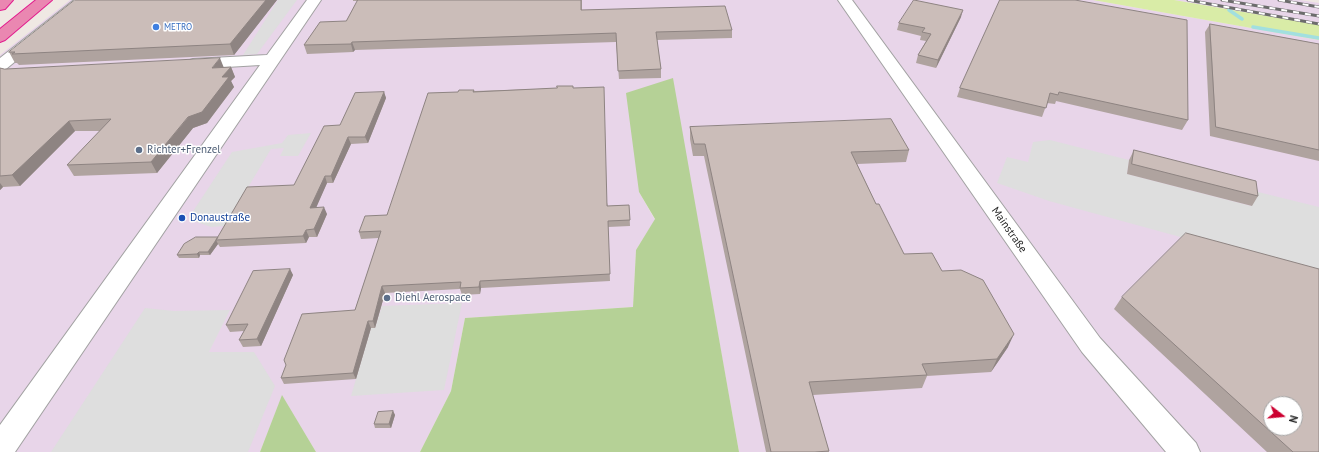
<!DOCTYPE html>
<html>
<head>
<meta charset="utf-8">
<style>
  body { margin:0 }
  #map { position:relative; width:1319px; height:452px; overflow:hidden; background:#efe8e3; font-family:"PT Sans",sans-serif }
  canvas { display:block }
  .north { position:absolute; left:1263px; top:396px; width:40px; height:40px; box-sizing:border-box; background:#fff; border:1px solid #a5a5a5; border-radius:50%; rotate:106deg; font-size:11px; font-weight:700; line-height:16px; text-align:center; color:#1e1e1e }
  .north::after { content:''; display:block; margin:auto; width:14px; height:18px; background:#cc0030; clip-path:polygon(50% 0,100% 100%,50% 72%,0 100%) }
</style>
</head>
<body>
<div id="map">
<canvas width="1319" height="452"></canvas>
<div class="north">N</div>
</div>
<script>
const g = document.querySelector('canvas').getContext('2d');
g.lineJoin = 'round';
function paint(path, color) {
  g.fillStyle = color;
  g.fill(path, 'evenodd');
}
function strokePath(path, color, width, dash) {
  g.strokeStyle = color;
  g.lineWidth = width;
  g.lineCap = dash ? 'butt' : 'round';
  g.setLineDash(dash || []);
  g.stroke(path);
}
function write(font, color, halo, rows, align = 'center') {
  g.font = font + ' "PT Sans",sans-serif';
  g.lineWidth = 3;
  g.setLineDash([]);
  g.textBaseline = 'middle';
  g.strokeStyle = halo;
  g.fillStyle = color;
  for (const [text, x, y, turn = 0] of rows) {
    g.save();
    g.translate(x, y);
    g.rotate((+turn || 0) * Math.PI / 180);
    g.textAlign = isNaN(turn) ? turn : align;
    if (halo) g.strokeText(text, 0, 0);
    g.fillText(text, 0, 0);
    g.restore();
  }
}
const industrial = new Path2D(`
  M70 0H1093L1319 40V452H739L672 78 639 192 655 220 636 250 633 307 465 318 451 391 420 452H316L282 396 260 452H0V55ZM1271 404H1295V428H1271Z
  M1174 0H1300L1319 3V25Z`);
const grass = new Path2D(`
  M1093 0H1174L1319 25V40Z`);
const forest = new Path2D(`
  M673 78 739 452H420L451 391 465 318 633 307 636 250 655 219 639 192 626 93Z
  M282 395 316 452H260Z`);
const parking = new Path2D(`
  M278 0H297L257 54 243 55Z
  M311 133 298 156H280L284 148 271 149 225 226 211 227 188 219 232 152 282 143 288 135Z
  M1050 140 1129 160 1127 174 1251 206 1250 190 1319 207V275L1049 201 997 183 1007 157 1028 162 1033 142Z
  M462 303 444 390 351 396 371 328H375L382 306Z
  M145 308 174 311 230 310 209 352H254L275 386 248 452H51Z`);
const stream = new Path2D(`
  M1229 10 1242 19
  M1253 27 1319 38`);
const minor = new Path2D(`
  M74 0H90L6 69 0 71V58Z
  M307 0H321L15 452H0V425L260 65 193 69 187 67 185 64 187 61 193 59 267 55Z
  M838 0H852L1100 338 1196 443 1200 452H1166L1082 352Z`);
const highway = new Path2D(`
  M0 0H13L5 9 0 10Z
  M36 0H52L5 40 0 42V29Z`);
const rail = new Path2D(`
  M1188 0 1319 24
  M1222 0 1319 16
  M1279 0 1319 7`);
const wall = new Path2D(`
  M277 0 234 55 19 65 17 63H15L9 52Z
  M353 0H582V10L732 30V38L657 40 661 69V78L619 79 616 42 355 50 353 52 307 54 304 45 346 21 358 1H353Z
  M1000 0 1188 120 1182 130 1056 101 1055 104 1047 103 1042 117 957 97 960 88Z
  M961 17 936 68 916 63 918 55 926 41 920 40 921 36 897 30 899 23Z
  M1210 24 1319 44V161L1210 136 1205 32Z
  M231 67 235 77 231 81 234 87 207 123 193 128 157 173 74 176 67 165 100 131H75L20 186 3 187 0 190V68L4 69Z
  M573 88 608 206 629 205 630 226 608 227 610 281 481 288 480 294 462 295 460 289 385 293 375 328H371L356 379 284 384 281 378 355 310 379 238 361 239 359 232 387 215 458 92 474 90V91Z
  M384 92 386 98 368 143 351 144 333 183H327L316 207 327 214 317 237H309L306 243 220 247 218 244 210 255H200L199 258H179L177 255 218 237 294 185 340 125Z
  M690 127 909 150 906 162 857 164 876 204 904 254 942 271 1008 347 991 372 927 376 922 388 813 395 829 452H766L704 156H693L690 139Z
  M1134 150 1258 196 1252 206 1127 174 1129 160Z
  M290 269 293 275 261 346 243 347 239 340 244 331 230 332 226 325Z
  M1122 297 1319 452H1267L1114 309Z
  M393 411 395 415 391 428H375L374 424Z`);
const shadedWall = new Path2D(`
  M266 0H277L234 55 230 44Z
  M963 10 961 17 936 68 938 60Z
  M352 42 355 50 353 52 351 44Z
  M220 58 224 68H212Z
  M231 67 235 77 231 81 234 87 207 123 193 128 157 173 151 162 222 77Z
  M384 92 386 98 368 143 365 137Z
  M69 121 75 131 20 186 12 175Z
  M348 137 351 144 333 183 331 176Z
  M325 176 327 183 313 215 310 208Z
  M0 183 3 187 0 190Z
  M324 207 327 214 317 237 314 229Z
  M306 230 309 237 306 243 303 236Z
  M216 240 218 244 210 255 208 252Z
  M199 252 200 255 199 258 197 254Z
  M290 269 293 275 261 346 257 339Z
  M480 281 481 288 480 294 479 287Z
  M382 286 385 293 375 328 373 321Z
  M368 321 371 328 356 379 353 373Z
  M1014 334 1008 347 991 372 997 359Z
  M393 411 395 415 391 428 389 424Z`);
const building = new Path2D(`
  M75 0H266L230 44 12 54 15 52H9Z
  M358 0H581V10L725 6 732 30 656 32 661 69 618 71 616 33 352 42 351 44 304 45 320 22 346 21Z
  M914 0 963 10 938 60 918 55 931 34 922 32 925 28 899 23Z
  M1000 0H1075L1187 20 1188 120 1059 92 1058 95 1050 93 1046 108 960 88Z
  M1210 24 1319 44V150L1216 127Z
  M220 58 212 68 231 67 222 77H229L202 112 188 117 151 162 67 165 111 119 69 121 12 175 0 176V68L4 69Z
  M557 86H573V88L604 87 607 206 629 205 630 220 608 221 610 274 480 281 479 287 460 288 461 282 382 286 373 321H368L353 373 281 378 286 365 284 360 302 314 355 310 381 231 359 232 365 216 387 215 428 93 458 92 459 90H474L473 92 557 88Z
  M384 92 365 137H348L331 176H325L310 208 324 207 314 229 306 230 303 236 216 240 247 187 294 185 324 126 340 125 355 93Z
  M891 119 909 150 851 152 876 204H879L904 254 932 253 942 271 961 270 983 280 1014 334 997 359 922 364 927 375 809 382 829 451 815 452H771L705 144H694L690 127Z
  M1134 150 1256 181 1258 196 1132 164Z
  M1186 233 1319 269V452H1293L1122 297ZM1271 404H1295V428H1271Z
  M196 237H218L208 252H199L197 254 177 255 184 244Z
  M290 269 257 339 239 340 248 324 226 325 253 271Z
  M393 411 389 424H374L378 412Z`);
const markers = [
  [156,27,4,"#3f7fe0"],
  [139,150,4,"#5c6f8a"],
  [182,218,4,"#1a4fb4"],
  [387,298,4,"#5c6f8a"]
];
const farShopnames = [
  ["METRO",164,27]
];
const serviceNames = [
  ["Richter+Frenzel",147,150],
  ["Diehl Aerospace",395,298]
];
const transitNames = [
  ["Donaustraße",190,218]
];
const streetNames = [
  ["Mainstraße",1009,230,55]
];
paint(industrial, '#e8d5e9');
paint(grass, '#d9eca7');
paint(forest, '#b5d196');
paint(parking, '#dedede');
strokePath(stream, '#a2dfdf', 3.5);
strokePath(minor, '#a2a2a2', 2);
strokePath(highway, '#e21c8e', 2);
paint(minor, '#fff');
paint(highway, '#ea87b1');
strokePath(rail, '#6c6c6c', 3);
strokePath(rail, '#fff', 2, [6]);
paint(wall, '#afa39f');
paint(shadedWall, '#8e8482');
paint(building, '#cbbdb9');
strokePath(building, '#8e8482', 1);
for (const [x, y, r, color] of markers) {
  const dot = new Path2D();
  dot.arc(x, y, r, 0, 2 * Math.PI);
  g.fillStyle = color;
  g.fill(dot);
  strokePath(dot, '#fff', 1.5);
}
write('9px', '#366cbe', '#fff', farShopnames, 'left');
write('11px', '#4e5e75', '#fff', serviceNames, 'left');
write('11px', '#164399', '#fff', transitNames, 'left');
write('11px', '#1e1e1e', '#fff', streetNames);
</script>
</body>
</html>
